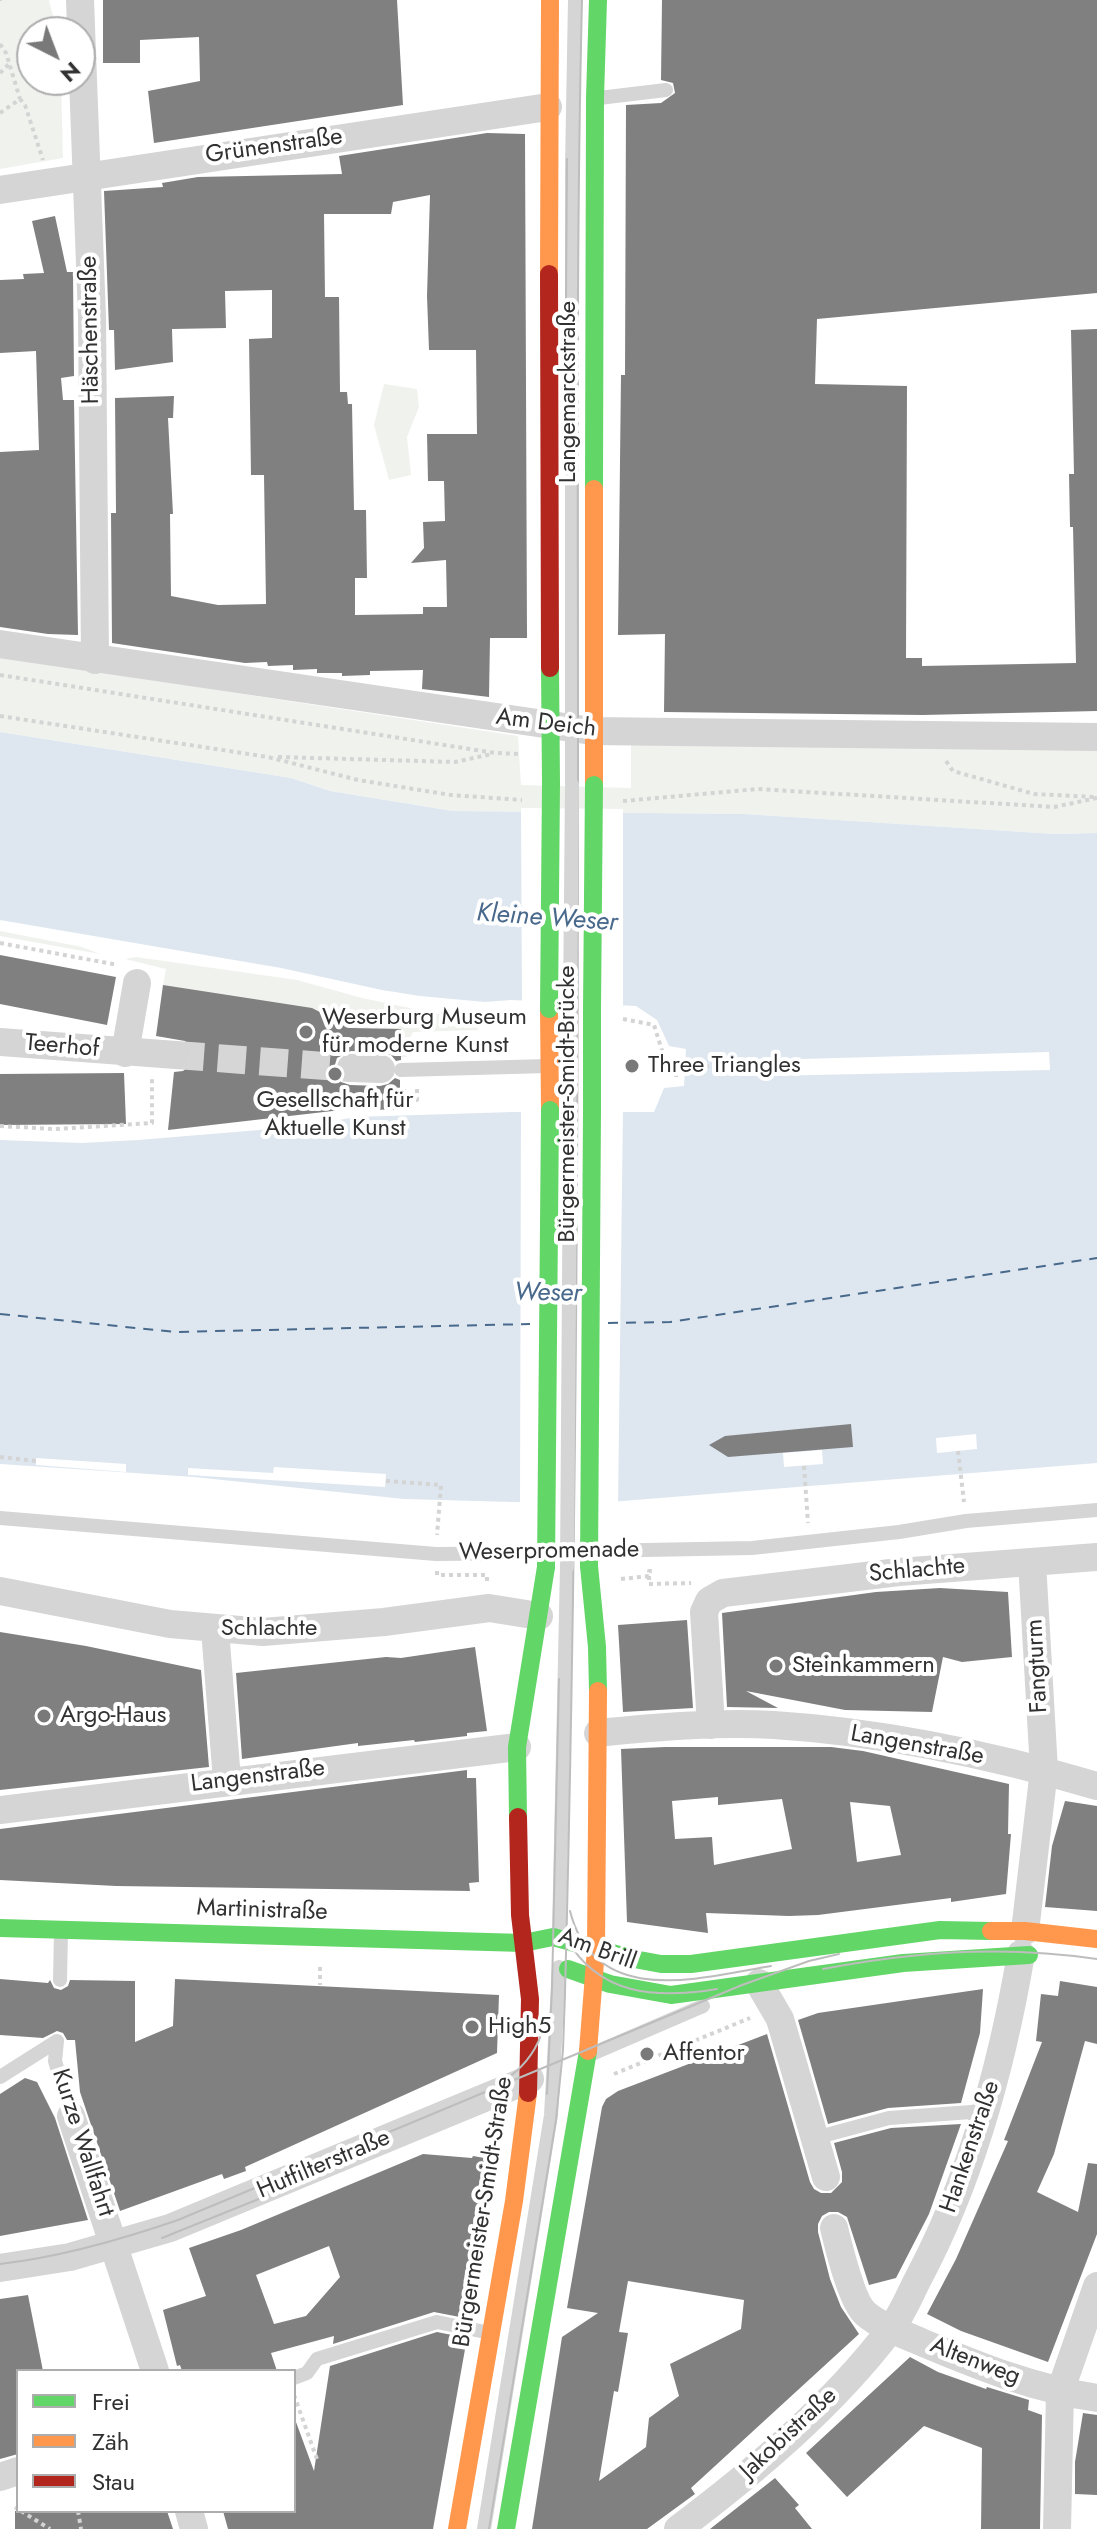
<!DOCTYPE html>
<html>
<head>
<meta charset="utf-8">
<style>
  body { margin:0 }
  #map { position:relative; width:1097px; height:2529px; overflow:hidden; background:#fff; font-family:Jost,sans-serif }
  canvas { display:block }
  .legend { position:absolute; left:16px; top:2369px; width:280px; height:144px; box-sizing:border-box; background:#fff; border:2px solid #adadad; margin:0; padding:10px 14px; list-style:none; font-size:24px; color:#313131 }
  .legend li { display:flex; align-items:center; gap:16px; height:40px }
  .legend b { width:40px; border:2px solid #adadad }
  .north { position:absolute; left:16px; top:16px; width:80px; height:80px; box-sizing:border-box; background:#fff; border:2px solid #adadad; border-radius:50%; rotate:138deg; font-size:22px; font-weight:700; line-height:32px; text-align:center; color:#313131 }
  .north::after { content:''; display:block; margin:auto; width:28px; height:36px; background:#797979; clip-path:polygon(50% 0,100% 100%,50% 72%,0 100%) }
</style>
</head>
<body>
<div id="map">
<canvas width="1097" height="2529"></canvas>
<ul class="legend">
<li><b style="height:10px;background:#63d668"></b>Frei</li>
<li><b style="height:10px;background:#ff974d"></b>Zäh</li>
<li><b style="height:10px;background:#b3261e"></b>Stau</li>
</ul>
<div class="north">N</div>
</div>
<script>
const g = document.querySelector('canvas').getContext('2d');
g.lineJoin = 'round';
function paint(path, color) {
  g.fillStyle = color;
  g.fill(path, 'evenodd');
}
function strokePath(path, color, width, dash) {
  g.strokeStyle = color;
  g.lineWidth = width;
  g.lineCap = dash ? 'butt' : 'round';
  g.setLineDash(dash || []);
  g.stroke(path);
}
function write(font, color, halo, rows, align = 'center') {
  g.font = font + ' Jost,sans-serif';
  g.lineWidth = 8;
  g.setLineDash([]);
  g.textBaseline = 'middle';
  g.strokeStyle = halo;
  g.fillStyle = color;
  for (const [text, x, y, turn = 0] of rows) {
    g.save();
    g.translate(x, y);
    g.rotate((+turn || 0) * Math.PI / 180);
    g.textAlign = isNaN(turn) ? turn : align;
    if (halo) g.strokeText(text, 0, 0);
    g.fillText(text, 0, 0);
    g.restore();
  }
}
const green = new Path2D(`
  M0 0H49L57 32H32V80H61L63 158 0 169Z
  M384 384 417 389 419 407 407 437 411 475 389 480 374 425Z
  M0 657 518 736 521 785 631 788V743L1097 748V833L1055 834 744 814 453 811 330 791 291 778 0 732Z
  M0 931 82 947 100 954 0 936Z
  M136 957 297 980 362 998 467 1020 479 1030 413 1032 408 1042 407 1057H401V1029L351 1028 163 985 166 969 125 959Z`);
const water = new Path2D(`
  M0 732 291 778 330 791 453 811 744 814 1055 834 1097 833V1463L585 1504 404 1499 194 1477 0 1464V1140L82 1143 138 1140 308 1126 355 1117 513 1112H654L664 1088 684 1086 686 1049 669 1046 657 1020 636 1006 511 1000 485 1002 420 996 382 990 281 968 0 920Z`);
const pier = new Path2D(`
  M521 808 623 809V1010L522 1004Z
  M1049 1052 1050 1070 766 1076V1060Z
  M521 1108H623L618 1506 520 1507Z
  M976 1434 977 1449 937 1453 936 1438Z
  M822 1450 823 1464 784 1467 783 1453Z
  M36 1458 126 1464V1472L36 1465Z
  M274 1467 386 1474 385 1487 188 1475V1468L273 1473Z`);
const ferry = new Path2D(`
  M0 1314 175 1332 530 1324
  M608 1323 670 1322 1097 1258`);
const building = new Path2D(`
  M103 0H397L403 105 154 143 148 91 200 81 199 37 140 40V63H103Z
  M662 0H1097V293L817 319 815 384 907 386 906 658H922V666L1076 663 1073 527H1070L1069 474H1074L1071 330 1097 329V711L923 715 664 712 665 634 618 635 621 375H625L626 105 661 103 675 93 673 83 661 80Z
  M487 133 525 134 527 638H490L489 697 422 689 423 670 370 671V675L342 676V673H317V669L293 670V665L268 666 267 662 245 663 112 643 111 513H116L115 398 174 396 173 418H168L173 514H170L171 596 218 605 266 604 264 475H251L249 339 272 338V290L225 291 226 328 172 329 173 362 115 370 114 330H109L104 191 163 187 162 183 198 177 342 174 339 156ZM430 195 427 296 429 350H476L477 434H427L428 481H444L445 521 423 522 424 548 411 563 446 560 447 607H423V614L355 615V578H367L366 510H354L352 404H348L347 392H340L339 297H325L324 214H391L393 202Z
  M55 216 67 272H73L74 376 61 378 63 400H74L78 635 48 634 0 627V452L39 450 36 351 0 353V280L24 279 23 274 44 273 32 221Z
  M0 955 116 977 107 1025 0 1004Z
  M163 985 312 1008 351 1028 401 1029V1060L396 1061 391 1055 382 1052 351 1051 337 1058 334 1068 341 1082 350 1085 380 1086 388 1084 395 1078 400 1080V1110L350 1109 168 1130 174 1072 183 1071 190 1065 193 1055 191 1047 185 1041 156 1036Z
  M124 1073 126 1124 0 1125V1074Z
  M851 1424 853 1447 728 1457 709 1445 725 1436Z
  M940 1588 1008 1592 1012 1657 962 1662 943 1657 932 1712 845 1710 746 1691 778 1708 727 1707 722 1613 876 1592Z
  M687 1620 693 1708 623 1712 618 1625Z
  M0 1632 86 1646 201 1670 209 1767 0 1790Z
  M475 1647 487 1731 467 1733V1736L415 1742 414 1740 358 1746V1743L242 1759 236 1673 386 1657 401 1658Z
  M665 1747H831L863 1751 1009 1784 1008 1834H1011L1006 1894 951 1902V1898L818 1915 789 1916 706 1913 708 1933 627 1922 621 1749ZM718 1797V1805L782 1799 792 1849 714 1865 712 1837 675 1839 672 1801ZM850 1802 890 1806 901 1855 857 1862Z
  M467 1770V1778H476L479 1882 469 1883 470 1891 116 1886 0 1880V1829Z
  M1065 1801 1097 1806V1911L1045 1907 1052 1846Z
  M0 1979 48 1983 50 1980 54 1988 61 1990 68 1986 70 1980 135 1981V2042L173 2026 175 1979 499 1995 497 2053 245 2167 246 2171 224 2179 222 2174 120 2211 80 2092 75 2040H67L63 2033 57 2031 43 2038 0 2035Z
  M1060 1981 1097 1987V2044L1085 2041 1054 2154 1037 2192 1078 2212 1088 2163 1097 2164V2234L1048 2362 961 2331 927 2314 956 2259 1008 2141 1004 2140 1042 2042 1036 2041 1041 1994 1058 1996Z
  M983 1989 980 2033 961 2103 888 2108 828 2124 798 2020 818 2013Z
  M767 2034 810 2182 814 2189 821 2193H831L842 2182V2172L834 2143 891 2128 961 2124 929 2214 896 2278 869 2285 847 2217 838 2212H829L822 2216 818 2224V2232L830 2279 841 2307 859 2334 691 2488 695 2494 647 2529H532L562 2337 598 2313 567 2308 602 2107 606 2099 618 2091ZM628 2281 744 2300 741 2329 670 2364 679 2396 649 2418 646 2447 599 2481 614 2391 618 2392 628 2333 619 2332Z
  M25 2078 37 2082 55 2118 88 2220 0 2236V2094Z
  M423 2154 472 2158 473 2156 496 2160 470 2319 434 2312 333 2344 334 2336 271 2353 277 2371H182L180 2365 177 2366 163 2310 206 2296 189 2248 241 2230ZM329 2246 340 2277 306 2316 274 2324 256 2275Z
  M28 2295 43 2371H18V2454L0 2459V2299Z
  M437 2332 467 2338 433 2529H228L223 2511H294V2422H296L314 2471 330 2366Z
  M910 2357 938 2372 986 2389 987 2387 1029 2400 1028 2410 1042 2415 1040 2529H981L982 2448 924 2426 847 2497 806 2453Z
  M1083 2413 1097 2415V2495L1075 2494V2462Z
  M775 2478 799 2505 795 2508 812 2529H710Z
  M15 2511H167L173 2529H15Z`);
const streetTunnel = new Path2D(`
  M176 1055 351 1068`);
const path = new Path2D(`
  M0 1V0
  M0 44 6 53 20 99
  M0 73 9 64
  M0 113 20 99 25 105 43 160
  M0 675 495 753 521 754
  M0 716 268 757 358 780 451 795 522 800
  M278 757 455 762 492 754
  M946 761 953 771 1034 794 1095 797
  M623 801 758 789 1054 807 1097 798
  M0 943 118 965
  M623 1019 654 1025 665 1060
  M677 1061V1057
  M681 1066 766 1067
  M676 1077V1071
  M408 1100H417V1087
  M404 1109V1088
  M0 1126 54 1129 152 1123V1078
  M958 1451 964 1502
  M0 1457 36 1461
  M804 1466 808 1523
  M386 1481 441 1485 437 1535
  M437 1571V1575H487V1584
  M649 1576V1584L691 1583
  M621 1579 649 1576V1571H654
  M320 1967V1985
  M614 2074 750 2018
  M294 2395 318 2462
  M15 2507 18 2509
  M21 2511 50 2529
  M78 2511 81 2529`);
const lane = new Path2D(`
  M599 98 666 90
  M572 785V166L575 0
  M401 1070 548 1066
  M570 1110V1009
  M0 1518 436 1554 543 1553
  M592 1551 752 1548 899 1532 966 1521 1097 1510
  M559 1934 567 1567
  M60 1980 61 1931
  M57 2041 55 2061 71 2116
  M594 2053 703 2006
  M0 2077 57 2041
  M815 2138 889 2118 985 2111
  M294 2378 307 2373 317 2359 437 2322 490 2333
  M484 2529 551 2115 559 1967`);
const street = new Path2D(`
  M80 0 92 317 95 660
  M0 190 548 107
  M0 644 592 731 1097 737
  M0 1042 176 1055
  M125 1053 137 983
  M351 1068 381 1069
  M0 1591 170 1624 263 1632 384 1622 489 1608 539 1616
  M215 1630 227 1780
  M711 1725 704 1612 709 1601 723 1593 899 1572 1097 1557
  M598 1733C656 1727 716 1722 774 1725 884 1732 992 1755 1097 1786
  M0 1810 517 1747
  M1025 1931 1044 1770 1032 1562
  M759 1983 780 2019 826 2177
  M71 2116 155 2371
  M834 2228C839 2248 852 2303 866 2314 881 2327 903 2334 921 2342 978 2366 1035 2389 1097 2398
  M0 2268 70 2257 170 2228 530 2079
  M0 2477 18 2471
  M189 2511 194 2529
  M678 2529C754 2472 832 2406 890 2330 902 2315 910 2294 919 2277 972 2177 1002 2066 1021 1954
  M1057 2529 1060 2392 1097 2286`);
const fast = new Path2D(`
  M594 489 595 98 598 0
  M550 668 551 784
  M592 1008V1111
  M589 1566 597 1647 598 1691
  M518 1817 517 1747 546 1567
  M0 1928 523 1943 553 1937 634 1959 661 1964H691L940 1930 991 1931
  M568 1969 610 1984 671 1995 903 1963 1029 1955
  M506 2529 588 2051`);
const slow = new Path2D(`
  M549 274 550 0
  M594 785V489
  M549 1009 550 1110
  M991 1931H1025L1097 1939
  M588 2051 596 1949 598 1691
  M457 2529 514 2201 528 2093`);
const jam = new Path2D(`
  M549 274 550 668
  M518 1817 520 1915 530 1999 528 2093`);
const tram = new Path2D(`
  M565 431 567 159
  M570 1911C595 2009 700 1978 771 1966
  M566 1938C599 1996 657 1999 717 1989
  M823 1969C914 1951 1005 1945 1097 1959
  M509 2077C527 2064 538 2048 544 2026
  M547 2094 552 1988 559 1679
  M162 2238 281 2190
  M0 2264C61 2257 120 2240 178 2220L742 1985 809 1961 839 1954
  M489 2529 556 2120 563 2050 565 1993C576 1579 578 1165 578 751 578 501 576 250 582 0`);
const pathBridge = new Path2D(`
  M400 1099 408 1100`);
const laneBridge = new Path2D(`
  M570 1009 572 785
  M567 1567 570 1139`);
const fastBridge = new Path2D(`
  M592 1008 594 785
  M549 1009 551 784
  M589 1566 592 1111
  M546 1567 550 1110`);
const markers = [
  [306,1032,8,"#797979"],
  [632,1066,8,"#797979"],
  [335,1074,8,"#797979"],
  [776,1666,8,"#797979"],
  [44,1716,8,"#797979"],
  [472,2027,8,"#797979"],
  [647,2054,8,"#797979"]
];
const streetNames = [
  ["Grünenstraße",274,147,-8],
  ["Häschenstraße",91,330,-91],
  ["Langemarckstraße",569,392,-90],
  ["Am Deich",546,724,7],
  ["Teerhof",62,1047,5],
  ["Bürgermeister-Smidt-Brücke",568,1104,-90],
  ["Weserpromenade",549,1552,-1],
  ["Schlachte",917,1571,-5],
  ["Schlachte",269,1629],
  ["Fangturm",1038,1666,-93],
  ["Langenstraße",917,1746,10],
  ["Langenstraße",258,1777,-7],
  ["Martinistraße",262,1911,2],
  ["Am Brill",597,1950,20],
  ["Kurze Wallfahrt",82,2143,72],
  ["Hankenstraße",971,2147,-71],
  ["Hutfilterstraße",324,2165,-23],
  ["Bürgermeister-Smidt-Straße",484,2212,-81],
  ["Altenweg",975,2362,21],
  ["Jakobistraße",789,2434,-43]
];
const poiNames = [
  ["Weserburg Museum",322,1018],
  ["für moderne Kunst",322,1046],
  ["Three Triangles",648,1066],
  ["Gesellschaft für",335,1101,"center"],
  ["Aktuelle Kunst",335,1129,"center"],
  ["Steinkammern",792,1666],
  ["Argo-Haus",60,1716],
  ["High5",488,2027],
  ["Affentor",663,2054]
];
const waterNames = [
  ["Kleine Weser",547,919,4],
  ["Weser",548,1294,1]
];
paint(green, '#f0f3ed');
paint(water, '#dee7f0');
paint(pier, '#fff');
strokePath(ferry, '#48698b', 2, [10, 8]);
paint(building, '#808080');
strokePath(streetTunnel, '#d6d6d6', 28, [28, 14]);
strokePath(path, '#d4d4d4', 4, [4, 4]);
strokePath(lane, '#d5d5d5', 14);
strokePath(street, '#d5d5d5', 28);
strokePath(fast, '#63d668', 18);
strokePath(slow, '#ff974d', 18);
strokePath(jam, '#b3261e', 18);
strokePath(tram, '#bdbdbd', 2);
strokePath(pathBridge, '#d4d4d4', 4, [4, 4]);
strokePath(laneBridge, '#d5d5d5', 14);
strokePath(fastBridge, '#63d668', 18);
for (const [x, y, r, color] of markers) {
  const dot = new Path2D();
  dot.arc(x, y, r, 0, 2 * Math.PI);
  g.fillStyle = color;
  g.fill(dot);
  strokePath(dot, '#fff', 3);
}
write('24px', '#313131', '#fff', streetNames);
write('24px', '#313131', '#fff', poiNames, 'left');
write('italic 26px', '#48698b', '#fff', waterNames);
</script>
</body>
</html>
